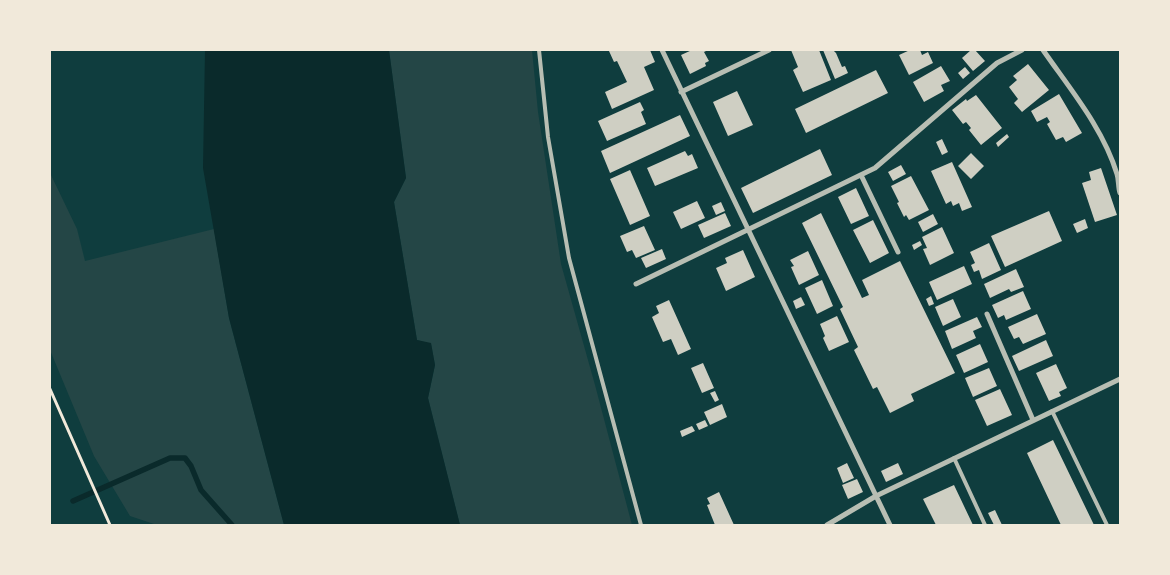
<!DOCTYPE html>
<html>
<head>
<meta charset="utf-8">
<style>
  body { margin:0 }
  #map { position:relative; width:1170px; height:575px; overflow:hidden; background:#0f3d3e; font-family:"Space Grotesk",sans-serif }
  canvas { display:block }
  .frame { position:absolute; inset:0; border:51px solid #f1e9da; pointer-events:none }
</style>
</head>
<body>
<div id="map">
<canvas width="1170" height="575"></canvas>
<div class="frame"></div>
</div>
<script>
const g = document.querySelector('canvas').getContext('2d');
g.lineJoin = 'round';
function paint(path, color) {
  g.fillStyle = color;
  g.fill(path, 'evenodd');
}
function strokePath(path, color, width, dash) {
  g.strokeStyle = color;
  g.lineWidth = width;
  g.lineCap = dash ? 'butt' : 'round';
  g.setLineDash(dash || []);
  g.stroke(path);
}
const green = new Path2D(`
  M389 50H532L538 112 561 264 595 385 632 525H460L428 398 435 365 431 344 417 340 394 202 406 178Z
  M50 173 77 229 85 261 214 229 229 318 284 525H157L130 516 94 456 50 350Z`);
const water = new Path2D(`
  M205 50H389L406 178 394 202 417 340 431 343 435 365 428 398 460 525H284L229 318 203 168Z`);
const stream = new Path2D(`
  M73 501 170 458H185L191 466 201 490 232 525`);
const building = new Path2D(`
  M612 50H650L655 62 644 67 654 90 612 109 605 92 627 82 617 61 614 62 609 51Z
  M692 50H708L704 52 709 61 705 63 706 66 690 74 681 55Z
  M791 50H819L831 80 803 92 793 70 798 67Z
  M823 50H833L836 53 842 67 845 66 848 73 835 79Z
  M910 50H920L922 55 928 52 933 63 909 75 899 55Z
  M971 50H975L985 61 973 71 962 58Z
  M1028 64 1049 90 1022 112 1014 103 1018 99 1009 87 1017 80 1013 76Z
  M941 66 950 81 941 85 944 91 924 102 913 82Z
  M965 67 970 73 963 79 958 73Z
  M876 70 888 93 806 133 795 109Z
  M737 91 753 125 728 136 713 102Z
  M1059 94 1082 133 1066 142 1063 137 1056 140 1047 124 1050 122 1047 117 1037 122 1031 111Z
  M976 95 1002 128 981 145 969 130 971 128 966 122 963 124 952 110 966 99 967 101Z
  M640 102 644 110 641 112 646 124 607 141 598 121Z
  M680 115 690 136 610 173 601 151Z
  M1007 134 1009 137 998 147 996 143Z
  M942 139 948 152 942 155 936 142Z
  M820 149 832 175 753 213 741 188Z
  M685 151 688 156 692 154 698 168 655 186 647 168Z
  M971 153 984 166 971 179 958 166Z
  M952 162 972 207 962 211 959 203 953 206 951 201 946 204 931 171Z
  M901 165 906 174 893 181 888 172Z
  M1101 168 1117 215 1095 222 1082 183 1091 180 1089 172Z
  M630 170 650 216 630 225 610 179Z
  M911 176 929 210 909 220 906 215 904 217 897 203 899 202 891 186Z
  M856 188 869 216 851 224 838 197Z
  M697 201 705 218 681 229 673 212Z
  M721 202 725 211 716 215 712 206Z
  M1049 211 1062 241 1005 267 991 236Z
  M725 213 731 226 704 238 698 225Z
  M821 213 862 298 869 295 862 280 900 261 955 373 911 394 914 401 890 413 877 387 873 389 854 350 858 347 840 309 843 307 802 223Z
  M933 214 938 224 923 232 918 222Z
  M1085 219 1088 228 1077 233 1073 224Z
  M873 220 889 253 870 263 853 230Z
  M644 226 655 250 636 258 632 250 627 252 620 236Z
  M942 227 954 253 930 265 923 249 927 248 922 237Z
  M920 241 922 245 914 250 912 245Z
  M989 243 1001 270 982 279 979 270 974 272 971 265 975 263 970 252Z
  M662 249 666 259 646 268 641 258Z
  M743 250 755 277 726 291 716 268 727 263 725 258Z
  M808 251 819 275 799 285 791 267 794 266 790 260Z
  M964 266 972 284 937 300 929 282Z
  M1016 269 1024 287 1011 292 1009 289 990 298 984 284Z
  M822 280 833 306 817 314 805 288Z
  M1023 291 1031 309 1006 320 1004 315 998 318 992 305Z
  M931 296 934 304 929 306 926 299Z
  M801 297 805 305 796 309 793 301Z
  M953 299 961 317 943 326 935 307Z
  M669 300 691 349 678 355 671 339 663 342 652 317 659 313 656 306Z
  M1037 314 1046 334 1023 344 1019 337 1014 339 1008 327Z
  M837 316 849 342 829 351 823 338 825 336 820 324Z
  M977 317 982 327 973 331 976 338 952 349 945 331Z
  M1046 340 1053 356 1019 371 1012 356Z
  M980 344 988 362 964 373 956 355Z
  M703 363 714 388 702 393 691 368Z
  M1056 364 1067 388 1059 392 1061 396 1049 401 1036 373Z
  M989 368 997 386 973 397 965 378Z
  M1000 389 1012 415 987 426 975 400Z
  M715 391 719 400 715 402 710 393Z
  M722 404 727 417 710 425 704 412Z
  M705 420 708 426 699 430 696 424Z
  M692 426 695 431 682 437 680 431Z
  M1053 440 1094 525H1061L1027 453Z
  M847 463 854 478 843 483 837 468Z
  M898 463 903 474 886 482 881 471Z
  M857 479 863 492 848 499 842 485Z
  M954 485 973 525H936L923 499Z
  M719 492 734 525H715L707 505 710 504 707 498Z
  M995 510 1002 525H994L988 513Z`);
const path = new Path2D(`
  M50 389 110 525`);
const service = new Path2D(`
  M539 50 548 137 569 258 641 525
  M1052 411 1107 525
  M954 458 985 525`);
const minor = new Path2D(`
  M662 50 890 525
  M1043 50C1070 89 1103 128 1117 174 1119 180 1118 187 1120 193
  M681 92 769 50
  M861 175 898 252
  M636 284 875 168 997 63 1022 50
  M987 314 1033 420
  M827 525 876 496 1120 379`);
paint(green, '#244646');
paint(water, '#0a2a2b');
strokePath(stream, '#0a2a2b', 5.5);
paint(building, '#cfcfc3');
strokePath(path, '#f1e9da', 3);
strokePath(service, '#b8beb3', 4);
strokePath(minor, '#b8beb3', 5);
</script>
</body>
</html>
